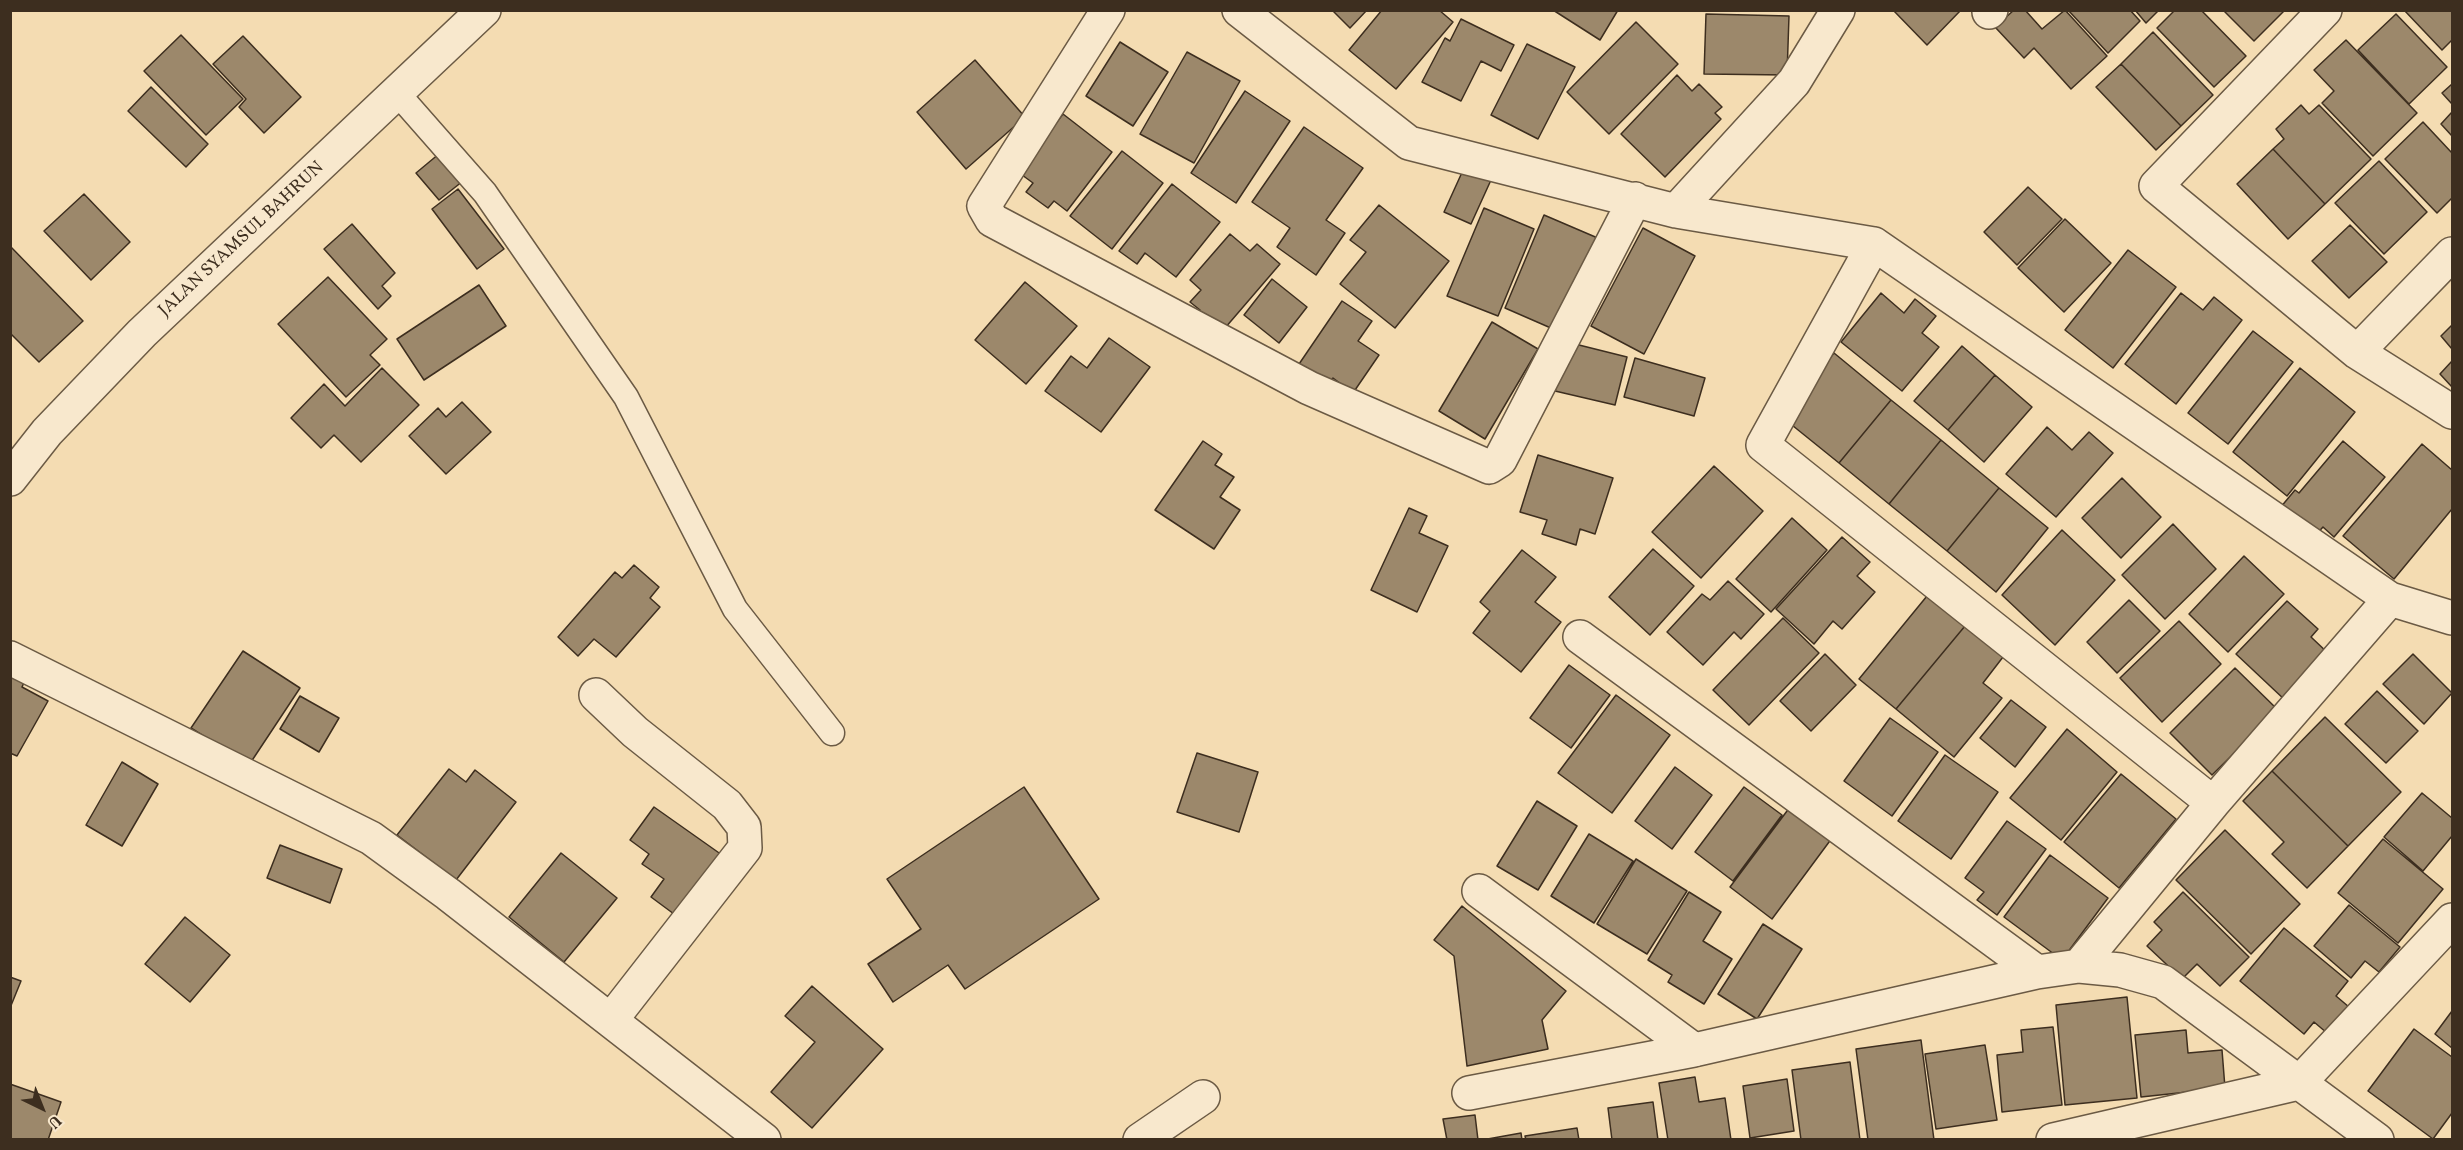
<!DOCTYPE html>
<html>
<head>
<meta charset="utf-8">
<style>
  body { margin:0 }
  #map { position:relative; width:2463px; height:1150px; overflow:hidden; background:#f4dcb2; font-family:Vollkorn,serif }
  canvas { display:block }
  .frame { position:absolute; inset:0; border:12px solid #3d2e1f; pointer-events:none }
  .north { position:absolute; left:12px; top:1078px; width:60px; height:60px; -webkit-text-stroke:4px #f8e8cd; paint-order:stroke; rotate:137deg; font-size:16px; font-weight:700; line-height:24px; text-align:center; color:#3d2e1f }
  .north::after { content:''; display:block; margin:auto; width:21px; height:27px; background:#3d2e1f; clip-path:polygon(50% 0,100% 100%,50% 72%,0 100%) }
</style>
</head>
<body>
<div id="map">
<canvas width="2463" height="1150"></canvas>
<div class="frame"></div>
<div class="north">U</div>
</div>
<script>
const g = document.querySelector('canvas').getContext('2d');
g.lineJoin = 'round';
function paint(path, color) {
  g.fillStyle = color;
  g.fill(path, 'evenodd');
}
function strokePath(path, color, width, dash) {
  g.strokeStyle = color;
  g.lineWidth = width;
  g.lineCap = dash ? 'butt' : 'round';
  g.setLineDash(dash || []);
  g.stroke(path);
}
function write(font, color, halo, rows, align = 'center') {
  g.font = font + ' Vollkorn,serif';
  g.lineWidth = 4.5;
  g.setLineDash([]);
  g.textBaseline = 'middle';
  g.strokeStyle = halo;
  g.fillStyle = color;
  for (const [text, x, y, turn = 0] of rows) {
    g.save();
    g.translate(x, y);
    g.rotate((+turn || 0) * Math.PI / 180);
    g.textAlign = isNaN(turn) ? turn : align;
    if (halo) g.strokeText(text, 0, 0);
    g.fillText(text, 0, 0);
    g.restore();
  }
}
const building = new Path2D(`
  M1332 10H1367L1350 28Z
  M1382 10H1439L1453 22 1396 89 1349 50Z
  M1553 10H1618L1600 40Z
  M1893 10H1961L1927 45Z
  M2014 10H2025L2042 29 2065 10 2107 56 2071 89 2034 48 2024 58 1995 27Z
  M2068 10H2130L2140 21 2108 53Z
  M2135 10H2159L2146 23Z
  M2175 10H2201L2246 56 2214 87 2157 28Z
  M2223 10H2285L2254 41Z
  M2404 10H2452V40L2442 50Z
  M1706 14 1789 16 1787 75 1704 74Z
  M2396 14 2447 67 2409 104 2358 50Z
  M1461 19 1514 45 1501 71 1481 61 1461 101 1422 82 1445 38 1450 41Z
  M1636 22 1678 64 1609 134 1567 92Z
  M2153 32 2213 95 2181 126 2121 64Z
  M181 35 243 99 206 135 144 71Z
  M243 36 301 97 264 133 239 107 246 99 213 64Z
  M2346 40 2417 113 2373 156 2322 103 2334 91 2314 70Z
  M1120 42 1168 72 1133 126 1086 96Z
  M1527 44 1575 67 1538 139 1491 115Z
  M1187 52 1240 81 1194 163 1140 134Z
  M975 60 1025 117 966 169 917 112Z
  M2121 64 2181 126 2156 150 2096 87Z
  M1677 75 1692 91 1699 84 1722 107 1715 113 1721 119 1665 177 1621 134Z
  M2452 84V104L2442 93Z
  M151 87 208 144 186 167 128 111Z
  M1245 91 1290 121 1236 203 1191 173Z
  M2301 105 2309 114 2319 105 2371 159 2325 204 2273 149 2284 139 2276 129Z
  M2452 112V136L2441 124Z
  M1063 114 1112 152 1067 211 1054 201 1048 208 1026 192 1033 183 1018 172Z
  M2423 122 2452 153V198L2437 213 2385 159Z
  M1304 127 1363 168 1326 220 1345 233 1316 275 1277 247 1290 228 1252 202Z
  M2273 149 2325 204 2288 239 2237 184Z
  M1122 151 1163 183 1112 249 1070 216Z
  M440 153 463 181 439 200 416 173Z
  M2379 161 2427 212 2384 254 2335 203Z
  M1464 168 1491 180 1471 224 1444 212Z
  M1172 184 1220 222 1176 277 1145 253 1137 264 1119 251Z
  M2028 187 2062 219 2017 265 1984 232Z
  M458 189 504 249 477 269 432 209Z
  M84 194 130 242 91 280 44 231Z
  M1379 205 1449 261 1395 328 1340 284 1366 252 1350 240Z
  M1484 208 1534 229 1498 316 1447 296Z
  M1544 215 1600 239 1560 332 1505 308Z
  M2065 219 2111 263 2064 312 2018 268Z
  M352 224 395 273 382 286 391 296 378 309 324 249Z
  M2350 225 2387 262 2349 298 2312 261Z
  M1643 228 1695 256 1644 354 1591 326Z
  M1230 234 1250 251 1257 244 1280 264 1219 335 1195 315 1200 310 1190 302 1201 290 1190 280Z
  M10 246 83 321 39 362 10 333Z
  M2128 250 2176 287 2113 368 2065 330Z
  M328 277 387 339 370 355 380 365 346 397 278 324Z
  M1272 279 1307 307 1279 343 1244 315Z
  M1025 282 1077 326 1026 384 975 340Z
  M479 285 506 326 424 380 397 339Z
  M1881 293 1904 313 1915 299 1936 316 1922 333 1939 347 1902 391 1841 342Z
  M2181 293 2203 310 2214 297 2242 320 2176 404 2125 364Z
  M1342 301 1372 321 1358 341 1379 355 1353 393 1333 378 1326 387 1297 367Z
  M1492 322 1538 349 1485 439 1439 411Z
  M2452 325V349L2441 336Z
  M2253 331 2293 362 2228 444 2188 413Z
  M1109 338 1150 367 1101 432 1045 391 1071 356 1087 368Z
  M1567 342 1627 357 1615 405 1555 391Z
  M1962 346 1995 375 1948 430 1914 401Z
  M1834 353 1891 400 1839 463 1782 417Z
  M1635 358 1705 378 1694 416 1624 397Z
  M2452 361V387L2440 374Z
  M382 368 419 405 361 462 334 435 321 448 291 418 324 384 345 406Z
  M2300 368 2355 412 2287 496 2233 452Z
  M1995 375 2032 407 1984 462 1948 430Z
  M1891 400 1941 440 1889 504 1839 463Z
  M462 402 491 432 446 474 409 436 438 408 446 417Z
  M2047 427 2072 450 2089 432 2113 453 2056 517 2006 474Z
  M1941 440 1999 488 1947 551 1889 504Z
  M1203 441 1222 454 1215 465 1234 477 1220 497 1240 510 1214 549 1155 510Z
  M2343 441 2385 477 2334 537 2323 527 2314 537 2280 508 2295 490 2299 493Z
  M2422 444 2452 470V509L2394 579 2343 536Z
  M1538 455 1613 478 1595 534 1580 529 1576 545 1542 534 1547 520 1520 512Z
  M1714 466 1763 511 1701 578 1652 532Z
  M2122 478 2161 517 2121 558 2082 518Z
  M1999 488 2048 528 1996 592 1947 551Z
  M1409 508 1427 516 1419 533 1448 546 1417 612 1371 590Z
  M1792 518 1827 550 1771 612 1736 579Z
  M2173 524 2216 569 2165 619 2122 575Z
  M2062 530 2115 580 2055 645 2002 595Z
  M1842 537 1870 562 1857 576 1875 592 1842 629 1833 621 1814 644 1776 609Z
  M1653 549 1694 586 1650 635 1609 597Z
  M1522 550 1556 577 1535 602 1561 622 1521 672 1473 633 1490 611 1480 602Z
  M2244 556 2284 594 2228 652 2189 614Z
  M634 565 659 587 650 598 660 607 616 657 594 639 578 656 558 637 615 572 622 578Z
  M1728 581 1764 614 1741 639 1734 632 1703 665 1667 632 1702 594 1710 600Z
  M1927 596 1965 626 1896 709 1859 679Z
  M2129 600 2160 631 2117 673 2087 642Z
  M2287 601 2318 629 2311 637 2330 655 2286 701 2236 654Z
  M1783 618 1819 653 1749 725 1713 690Z
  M2179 621 2221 664 2162 722 2120 678Z
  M1965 626 2003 657 1983 683 2002 698 1954 757 1896 709Z
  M243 651 300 688 249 765 191 728Z
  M1825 654 1856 685 1811 731 1780 701Z
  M2413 654 2452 693 2424 724 2383 684Z
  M1569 665 1610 695 1571 748 1530 718Z
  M10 667 27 676 22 687 48 701 17 756 10 753Z
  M2235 668 2278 710 2212 775 2170 733Z
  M2377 691 2418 731 2386 763 2345 724Z
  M1616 695 1670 735 1612 813 1558 773Z
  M300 696 339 718 319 752 280 729Z
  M2011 700 2046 727 2015 767 1980 738Z
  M2325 717 2401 792 2348 846 2272 771Z
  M1890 718 1938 752 1892 816 1844 781Z
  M2067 729 2117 772 2061 840 2010 798Z
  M1197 753 1258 772 1239 832 1177 812Z
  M1945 755 1998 792 1951 859 1898 821Z
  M122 762 158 784 122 846 86 825Z
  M1675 767 1712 795 1672 849 1635 821Z
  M449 769 466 782 475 770 516 802 456 880 397 835Z
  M2272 771 2348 846 2307 888 2272 854 2284 842 2243 801Z
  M2121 774 2176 819 2119 888 2064 842Z
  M1024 787 1099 899 965 989 948 965 893 1002 868 964 921 929 887 879Z
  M1744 787 1782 815 1733 881 1695 852Z
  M2422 793 2452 818V836L2423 871 2384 837Z
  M1537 801 1577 826 1538 890 1497 866Z
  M654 807 722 855 678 917 651 897 664 879 642 864 649 854 630 840Z
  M1790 807 1832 838 1772 919 1730 887Z
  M2007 821 2046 849 1997 915 1977 900 1984 892 1965 878Z
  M2225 830 2300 904 2251 954 2176 880Z
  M1589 834 1633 861 1594 923 1551 896Z
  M2383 839 2443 889 2398 943 2338 893Z
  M280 845 342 869 330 903 267 878Z
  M561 853 617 898 564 962 509 917Z
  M2050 855 2108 898 2062 960 2004 917Z
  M1636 859 1687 891 1647 954 1597 924Z
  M1689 892 1721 912 1703 941 1732 959 1704 1004 1668 982 1672 975 1648 960Z
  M2183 892 2249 957 2220 986 2197 964 2182 979 2147 946 2162 930 2154 922Z
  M2349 905 2400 947 2379 972 2365 961 2351 978 2314 946Z
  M1462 906 1566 991 1542 1020 1548 1049 1467 1066 1454 956 1434 940Z
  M185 917 230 955 190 1002 145 964Z
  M1763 924 1802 949 1757 1019 1718 994Z
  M2284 928 2348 981 2336 996 2349 1007 2327 1033 2314 1022 2304 1034 2240 981Z
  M10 977 21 981 10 1008Z
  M812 986 883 1049 812 1128 771 1092 815 1042 785 1016Z
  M2127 997 2137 1098 2065 1105 2056 1005Z
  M2452 1011V1048L2435 1034Z
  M2053 1027 2062 1105 2002 1112 1997 1055 2023 1052 2021 1030Z
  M2414 1029 2452 1057V1113L2433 1139 2368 1091Z
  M2186 1030 2188 1053 2222 1050 2225 1088 2141 1097 2135 1035Z
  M1921 1040 1934 1140H1868L1856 1049Z
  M1985 1045 1997 1120 1936 1129 1925 1054Z
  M1850 1062 1860 1140H1801L1792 1070Z
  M1695 1077 1699 1102 1725 1098 1731 1140H1668L1659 1083Z
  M1787 1079 1794 1131 1750 1138 1743 1086Z
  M10 1084 61 1102 48 1140H10Z
  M1653 1102 1658 1140H1612L1608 1108Z
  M1475 1115 1478 1140H1447L1443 1119Z
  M1577 1128 1579 1140H1526L1525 1136Z
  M1521 1133 1522 1140H1482Z`);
const lane = new Path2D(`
  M398 94 485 193 626 397 735 609 832 733`);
const street = new Path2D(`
  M1108 10 984 206 992 220 1309 388 1489 467 1500 460 1635 199
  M1239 10 1409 143 1676 211 1874 244 2390 599 2452 618
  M2325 10 2156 186 2357 352 2452 412
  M1989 12 1991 10
  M1676 211 1794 82 1838 10
  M1874 244 1763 445 2213 803
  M2357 352 2452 254
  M10 479 47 432 142 333 484 10
  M1580 637 2037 972
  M10 658 371 838 448 894 764 1140
  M596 695 635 732 727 805 744 827 745 848 611 1020
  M1479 891 1694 1050
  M2079 966 2213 803 2390 599
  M1469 1093 1694 1050 2037 972 2079 966 2120 970 2163 982 2377 1140
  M1140 1140 1203 1097
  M2053 1140 2299 1083 2452 920`);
const streetNames = [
  ["JALAN SYAMSUL BAHRUN",242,240,-43]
];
paint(building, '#9c886b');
strokePath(building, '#3d2e1f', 1.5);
strokePath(lane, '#6b5a44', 27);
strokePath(street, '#6b5a44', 36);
strokePath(lane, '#f8e8cd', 24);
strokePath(street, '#f8e8cd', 33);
write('18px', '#3d2e1f', '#f8e8cd', streetNames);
</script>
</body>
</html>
